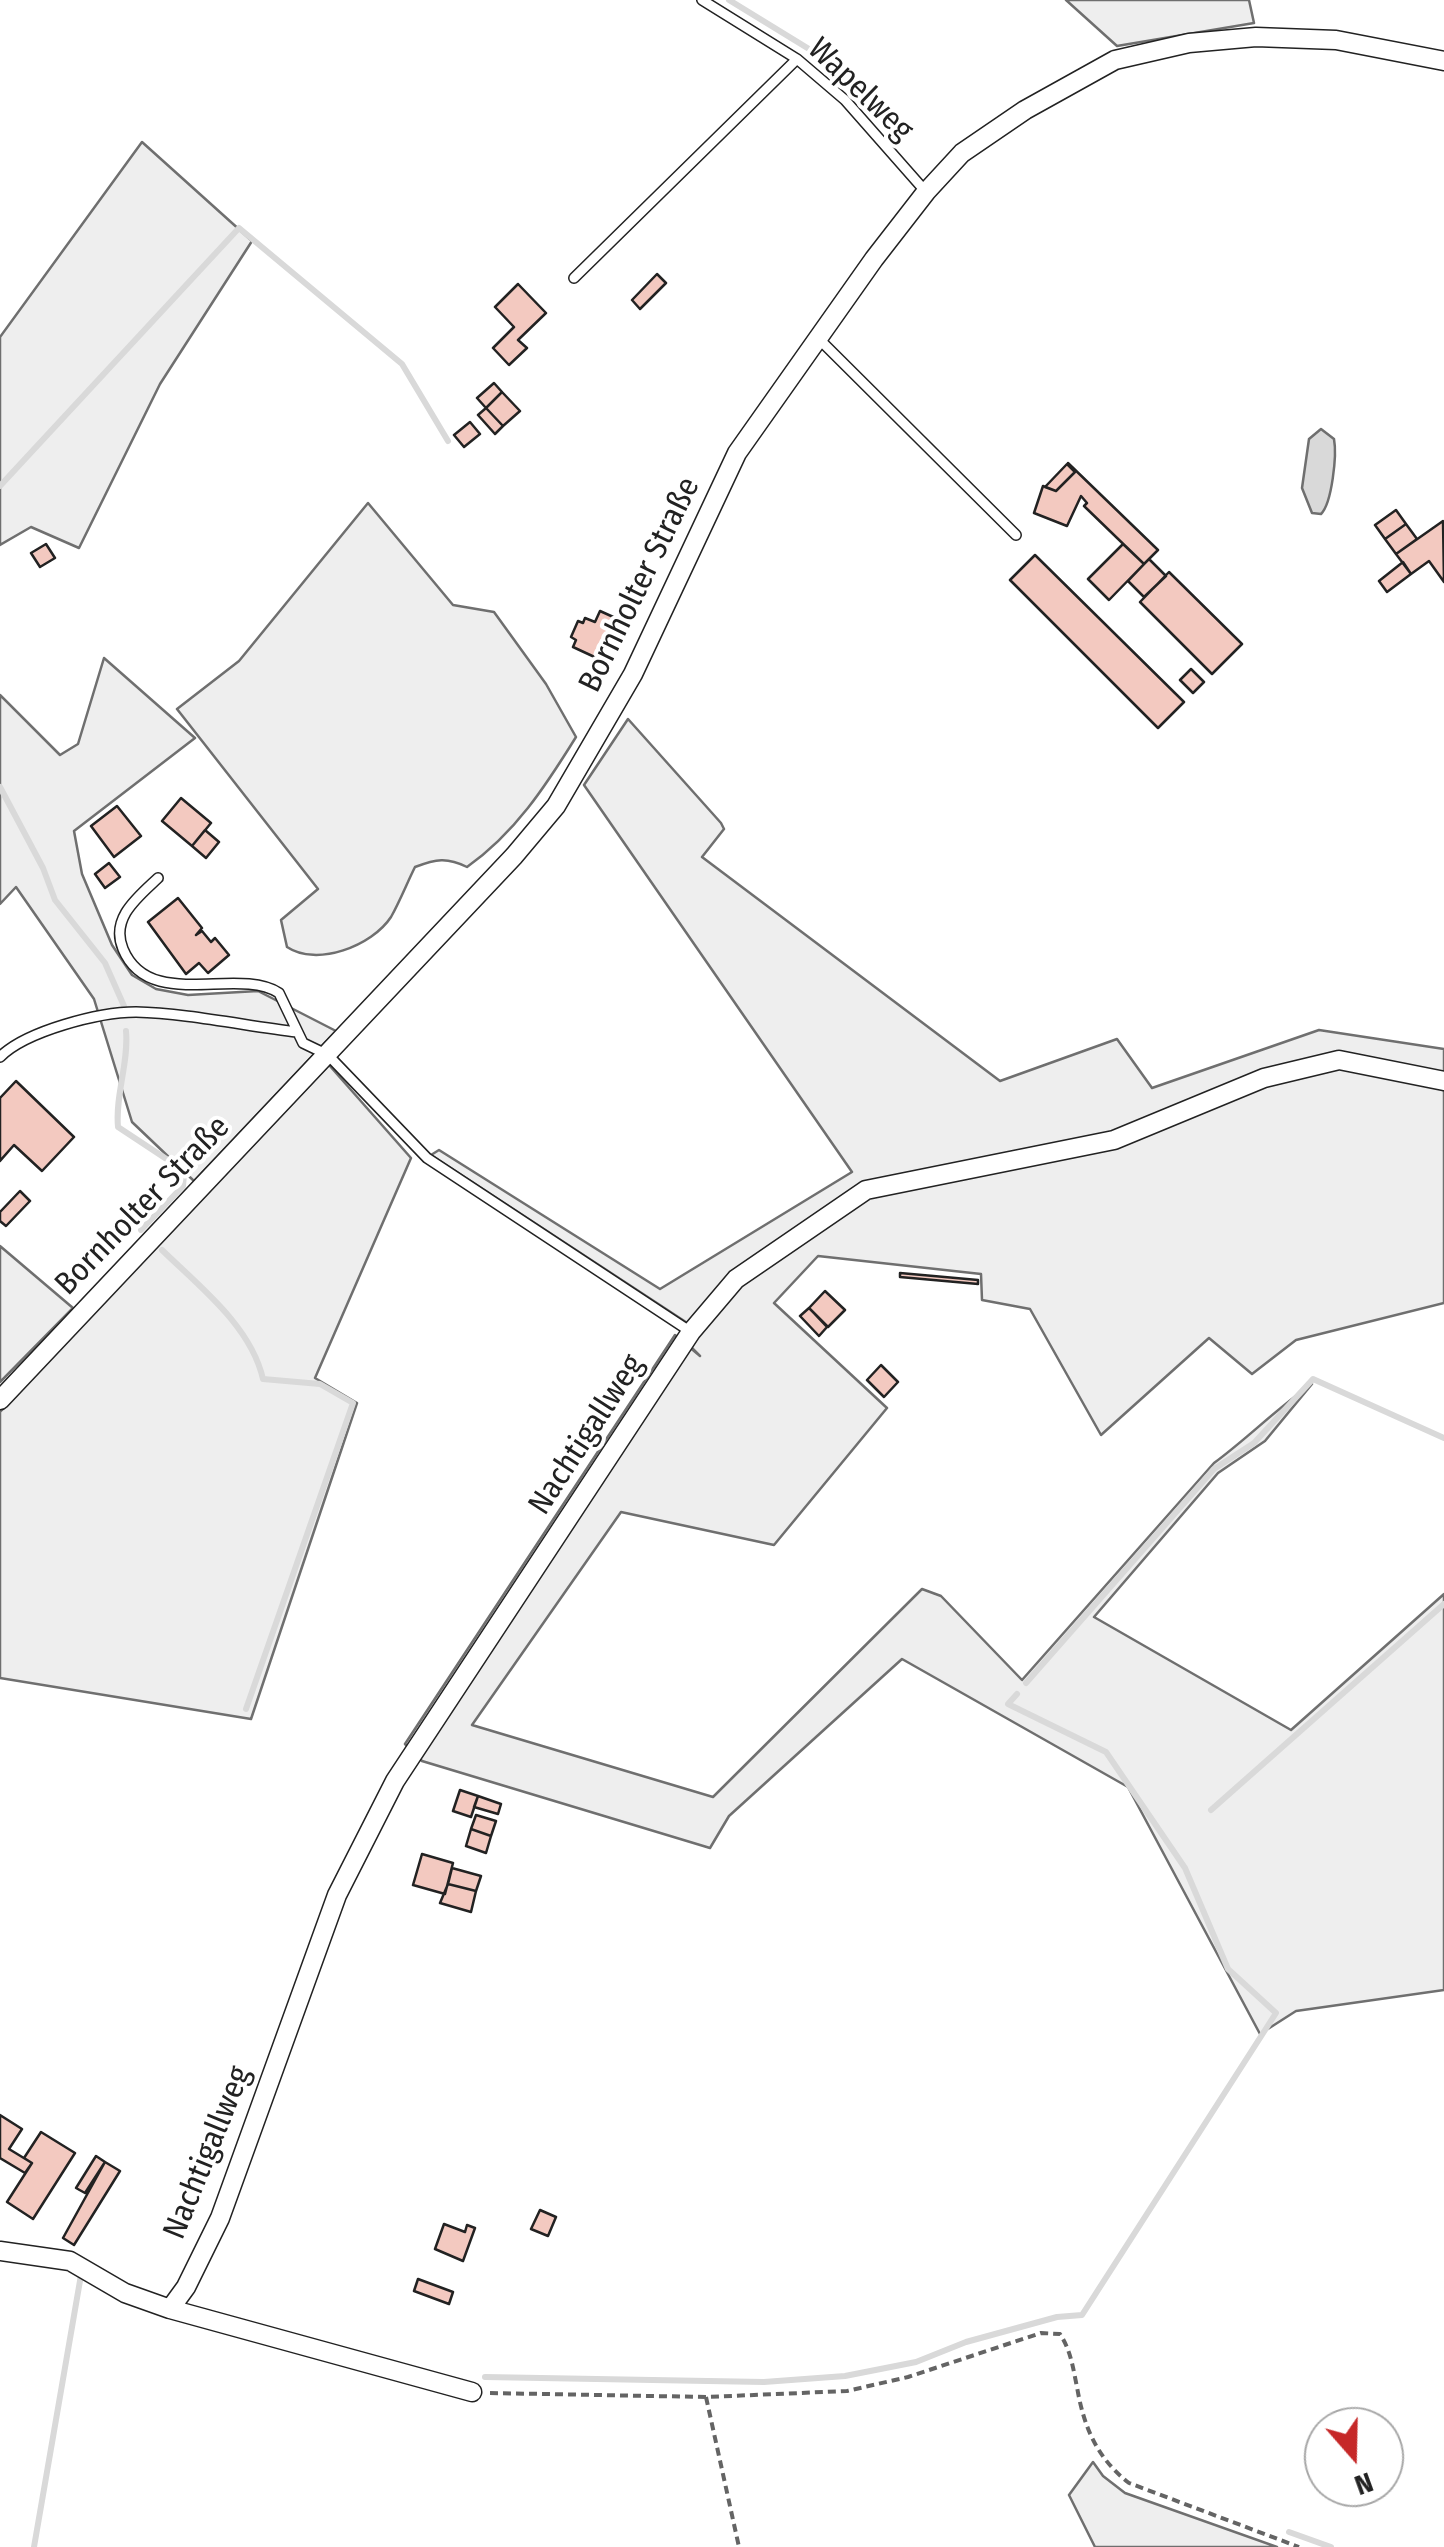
<!DOCTYPE html>
<html>
<head>
<meta charset="utf-8">
<style>
  body { margin:0 }
  #map { position:relative; width:1444px; height:2547px; overflow:hidden; background:#fff; font-family:"Fira Sans Condensed",sans-serif }
  canvas { display:block }
  .north { position:absolute; left:1304px; top:2407px; width:100px; height:100px; box-sizing:border-box; background:#fff; border:2px solid #a7a7a7; border-radius:50%; rotate:160deg; font-size:28px; font-weight:700; line-height:40px; text-align:center; color:#222 }
  .north::after { content:''; display:block; margin:auto; width:35px; height:45px; background:#c62828; clip-path:polygon(50% 0,100% 100%,50% 72%,0 100%) }
</style>
</head>
<body>
<div id="map">
<canvas width="1444" height="2547"></canvas>
<div class="north">N</div>
</div>
<script>
const g = document.querySelector('canvas').getContext('2d');
g.lineJoin = 'round';
function paint(path, color) {
  g.fillStyle = color;
  g.fill(path, 'evenodd');
}
function strokePath(path, color, width, dash) {
  g.strokeStyle = color;
  g.lineWidth = width;
  g.lineCap = dash ? 'butt' : 'round';
  g.setLineDash(dash || []);
  g.stroke(path);
}
function write(font, color, halo, rows, align = 'center') {
  g.font = font + ' "Fira Sans Condensed",sans-serif';
  g.lineWidth = 8;
  g.setLineDash([]);
  g.textBaseline = 'middle';
  g.strokeStyle = halo;
  g.fillStyle = color;
  for (const [text, x, y, turn = 0] of rows) {
    g.save();
    g.translate(x, y);
    g.rotate((+turn || 0) * Math.PI / 180);
    g.textAlign = isNaN(turn) ? turn : align;
    if (halo) g.strokeText(text, 0, 0);
    g.fillText(text, 0, 0);
    g.restore();
  }
}
const green = new Path2D(`
  M1066 0H1249L1254 23 1117 46Z
  M142 142 252 241 160 384 79 548 31 527 0 545V337Z
  M368 503 453 605 494 612 546 684 576 737C545 787 515 833 467 867 447 857 436 859 415 867 407 883 400 901 391 917 372 946 317 967 287 947L281 920 318 889 177 709 239 661Z
  M104 658 195 738 74 831 82 874 112 945 132 975 156 989 188 995 258 991 336 1031 194 1181 132 1122 94 999 16 887 0 904V695L60 755 78 744Z
  M628 719 721 823 724 829 702 857 1000 1081 1117 1039 1152 1088 1319 1030 1444 1049V1303L1296 1340 1252 1374 1209 1338 1101 1435 1030 1309 982 1300 981 1274 818 1256 774 1303 887 1408 774 1545 621 1512 472 1725 713 1797 922 1589 941 1596 1022 1680 1214 1463C1248 1438 1277 1408 1312 1384L1265 1441 1218 1473 1094 1617 1291 1730 1444 1594V1990L1296 2011 1260 2034 1128 1787 902 1659 729 1816 710 1848 422 1761 405 1744 675 1335 700 1356 688 1344 698 1330 431 1155 439 1150 660 1289 852 1172 584 785Z
  M329 1065 411 1158 315 1378 357 1403 251 1719 0 1678V1412Z
  M0 1246 73 1308 0 1382Z
  M1093 2462 1103 2476 1125 2493 1277 2547H1095L1069 2495Z`);
const water = new Path2D(`
  M1321 429 1334 439C1337 455 1332 503 1321 514L1312 513 1302 488 1309 439Z`);
const stream = new Path2D(`
  M729 0 809 49 839 77
  M0 486 239 228 402 364 448 441
  M0 787 43 868 55 900 105 963 124 1006
  M126 1031C129 1063 115 1095 118 1127L174 1164 184 1175 183 1186 141 1230
  M162 1250C199 1286 251 1326 263 1379L320 1384 353 1403 246 1709
  M1026 1683 1214 1469 1254 1443 1313 1379 1444 1438
  M1211 1810 1444 1604
  M485 2377 764 2382 845 2376 916 2362 966 2342 1057 2317 1082 2315 1276 2013 1228 1969 1185 1868 1106 1752 1008 1704 1017 1694
  M1289 2532 1331 2547
  M34 2547 81 2275 79 2274`);
const building = new Path2D(`
  M657 274 666 283 640 309 632 300Z
  M518 284 546 313 518 340 527 348 509 365 493 348 514 327 495 307Z
  M494 383 502 392 486 408 477 398Z
  M502 392 520 411 503 426 486 408Z
  M486 408 503 426 495 434 478 415Z
  M470 422 480 434 464 447 454 435Z
  M1068 463 1158 550 1144 564 1084 506 1087 503 1081 496 1067 526 1034 513 1043 486 1056 491 1075 472Z
  M1067 464 1075 472 1056 491 1045 487Z
  M1396 510 1406 524 1385 539 1375 525Z
  M1443 521 1444 582 1429 561 1411 574 1396 554Z
  M1406 524 1417 539 1396 554 1385 539Z
  M46 544 55 558 40 567 31 553Z
  M1123 544 1144 564 1109 600 1088 579Z
  M1035 555 1184 702 1158 728 1010 580Z
  M1149 559 1166 576 1144 597 1128 581Z
  M1403 562 1411 574 1387 592 1379 581Z
  M1169 572 1242 644 1212 674 1140 602Z
  M600 611 620 620 601 660 573 647 576 640 571 637 578 621 583 623 585 618 595 622Z
  M1191 669 1204 682 1193 693 1180 680Z
  M181 798 211 823 192 846 162 821Z
  M117 806 141 836 114 857 91 826Z
  M205 830 219 842 206 858 192 846Z
  M109 863 120 877 105 888 95 874Z
  M178 898 202 928 196 935 202 931 211 942 215 938 229 955 208 973 199 963 186 974 148 922Z
  M16 1081 74 1137 42 1171 14 1145 0 1161V1098Z
  M20 1191 30 1201 6 1226 0 1221V1212Z
  M900 1273 978 1280V1284L900 1277Z
  M825 1291 845 1310 828 1327 809 1308Z
  M809 1308 827 1327 819 1336 800 1316Z
  M881 1365 898 1382 884 1397 867 1380Z
  M460 1790 478 1796 471 1817 453 1811Z
  M478 1796 501 1804 498 1814 474 1807Z
  M476 1815 496 1821 491 1836 471 1829Z
  M471 1829 491 1836 486 1853 466 1846Z
  M422 1854 453 1863 445 1894 413 1885Z
  M452 1868 481 1876 476 1891 448 1884Z
  M448 1884 476 1891 471 1912 440 1903Z
  M0 2115 22 2129 9 2149 32 2163 25 2173 0 2158Z
  M41 2132 75 2153 33 2219 7 2202 32 2163 24 2158Z
  M96 2156 105 2162 85 2193 76 2188Z
  M105 2162 120 2171 74 2245 63 2238Z
  M540 2210 556 2217 548 2236 531 2229Z
  M444 2224 465 2232 467 2225 475 2228 463 2261 435 2249Z
  M418 2279 453 2292 449 2304 414 2291Z`);
const path = new Path2D(`
  M490 2393 706 2397 847 2391 908 2377 1041 2333 1060 2334C1071 2351 1073 2368 1077 2387 1084 2428 1097 2458 1129 2483L1299 2547
  M706 2397 739 2547`);
const lane = new Path2D(`
  M702 0 797 59 845 100 926 192
  M574 278 797 59
  M819 339 1016 535
  M158 878C138 897 110 918 123 949 149 1012 237 966 279 993L303 1043 328 1055 427 1158 691 1332
  M0 1057C26 1031 99 1012 136 1012 185 1013 247 1026 297 1032`);
const street = new Path2D(`
  M0 1400 514 856 556 806 633 674 737 453 874 259 926 192 962 153 1025 110 1115 60 1189 43 1256 37 1336 40 1444 61
  M0 2251 70 2261 125 2293 170 2309 472 2392
  M170 2309 186 2287 220 2218 337 1895 395 1781 691 1332 736 1279 866 1190 1114 1140 1264 1078 1339 1060 1444 1081`);
const streetNames = [
  ["Wapelweg",860,90,44],
  ["Bornholter Straße",640,585,-64],
  ["Bornholter Straße",143,1206,-46],
  ["Nachtigallweg",587,1435,-57],
  ["Nachtigallweg",208,2153,-68]
];
paint(green, '#eee');
strokePath(green, '#6f6f6f', 2.5);
paint(water, '#d9d9d9');
strokePath(water, '#6f6f6f', 2.5);
strokePath(stream, '#d9d9d9', 6);
paint(building, '#f3c9c0');
strokePath(building, '#222', 2.5);
strokePath(lane, '#222', 12);
strokePath(street, '#222', 21);
strokePath(path, '#646464', 4, [8, 5]);
strokePath(lane, '#fff', 9);
strokePath(street, '#fff', 18);
write('32px', '#222', '#fff', streetNames);
</script>
</body>
</html>
